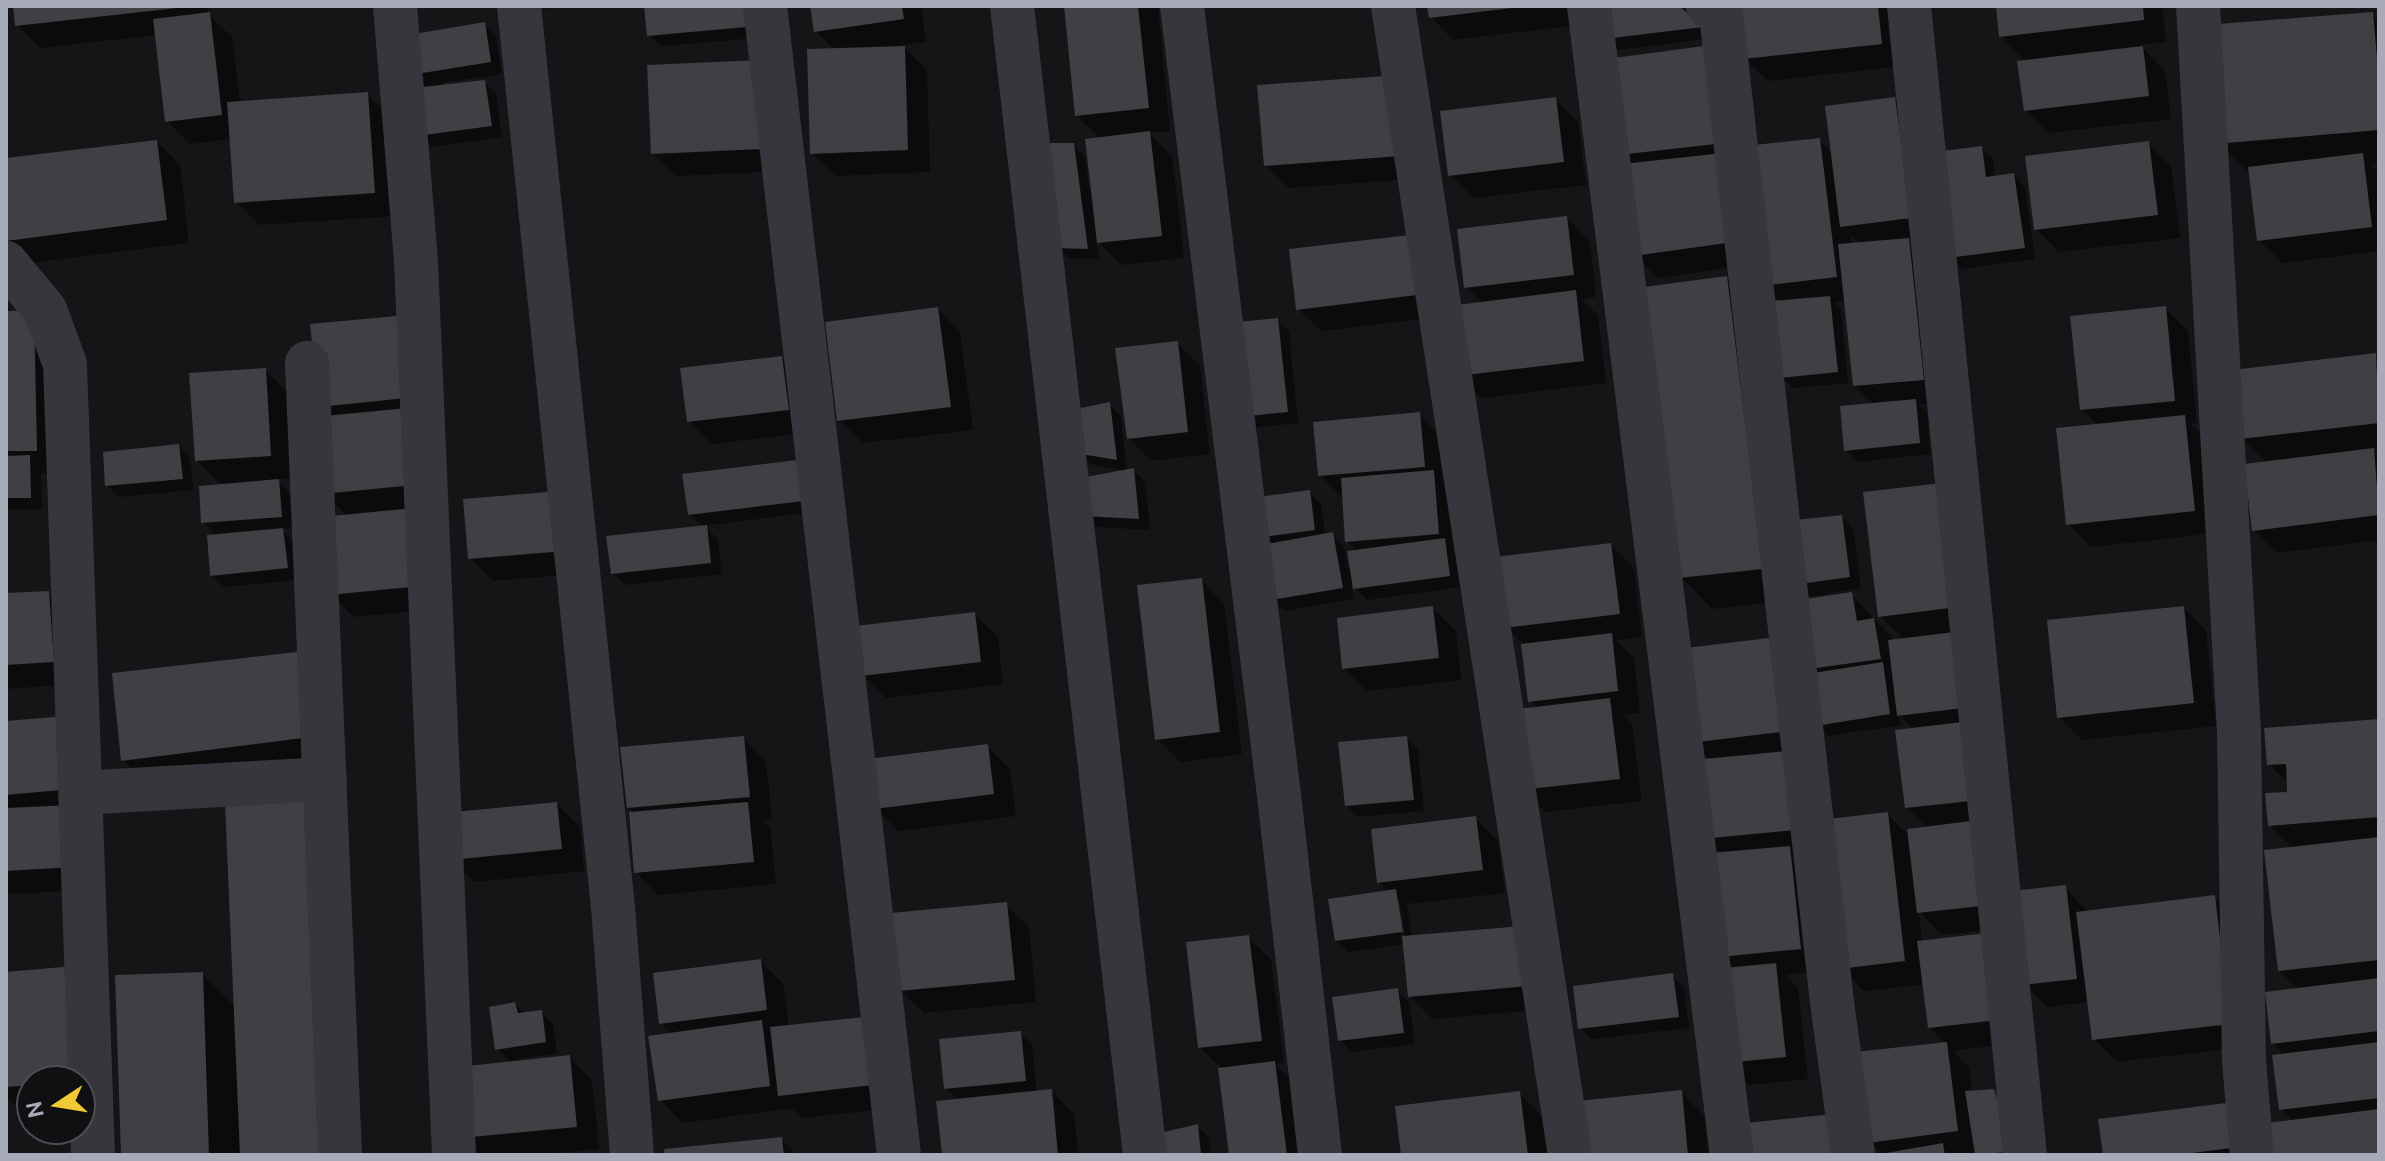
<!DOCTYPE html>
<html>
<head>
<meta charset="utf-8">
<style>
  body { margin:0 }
  #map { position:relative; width:2385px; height:1161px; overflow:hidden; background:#151517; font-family:Ubuntu,sans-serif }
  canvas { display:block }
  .frame { position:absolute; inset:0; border:8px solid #a7aab7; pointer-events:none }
  .north { position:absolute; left:16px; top:1065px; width:80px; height:80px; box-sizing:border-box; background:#101012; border:2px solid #4c4e54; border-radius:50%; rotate:258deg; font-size:22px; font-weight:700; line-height:32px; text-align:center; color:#a7aab7 }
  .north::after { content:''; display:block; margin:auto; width:28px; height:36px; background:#efca35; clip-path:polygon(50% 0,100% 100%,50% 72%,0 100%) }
</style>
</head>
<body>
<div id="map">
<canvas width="2385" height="1161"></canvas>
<div class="frame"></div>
<div class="north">N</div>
</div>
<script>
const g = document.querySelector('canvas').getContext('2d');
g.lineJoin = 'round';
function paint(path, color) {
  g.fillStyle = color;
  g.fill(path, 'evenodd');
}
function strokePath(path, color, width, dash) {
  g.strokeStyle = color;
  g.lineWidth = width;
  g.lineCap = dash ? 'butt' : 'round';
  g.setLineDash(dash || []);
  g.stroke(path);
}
const shadow = new Path2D(`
  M15 6H208V14L232 37 240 103 367 94 390 117 397 216 259 225 236 202 232 139 190 144 167 121 157 35 40 48 17 25Z
  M543 6H574L546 9Z
  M646 6H754L757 38 661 46 649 35Z
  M812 6H921L926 42 902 45 927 70 930 172 835 176 812 153 835 50 816 31Z
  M1066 6H1158L1170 131 1149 133 1172 156 1184 258 1122 265 1096 240 1099 259H1069L1057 247 1073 145 1085 157 1089 186 1092 185 1101 139 1076 115Z
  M1429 6H1576L1578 25 1453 40 1431 17Z
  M1676 6 1712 38 1618 50 1606 38Z
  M1739 6H1898L1904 66 1768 81 1745 59Z
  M1998 6H2162L2166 42 2140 45 2165 71 2171 119 2048 133 2025 110 2026 62 2001 36Z
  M2372 14 2379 21V163L2371 164 2379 172V251L2282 263 2259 240 2251 174 2217 143Z
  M484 24 496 36 502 74 442 83 443 87 484 82 496 93 502 137 423 148 426 89 412 74Z
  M1703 48 1756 264 1658 278 1635 255 1620 154Z
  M759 62 785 171 676 176 653 153Z
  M1386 78 1423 178 1289 188 1266 165Z
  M1555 99 1578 122 1586 185 1473 198 1450 175Z
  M1894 99 1917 122 1946 402 1919 405 1927 412 1930 454 1858 462 1846 450 1874 405 1855 386 1846 301 1834 302 1841 309 1848 383 1793 388 1782 377 1780 302 1763 285 1819 140 1833 154ZM1851 235 1860 244 1852 245Z
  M157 142 180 165 189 243 23 264 6 247V160Z
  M2148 143 2171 166 2180 238 2059 252 2036 229Z
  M1981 148 1993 159 1995 177 2014 175 2025 187 2035 259 1962 269 1950 257Z
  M1567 218 1590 241 1596 297 1581 299 1598 315 1606 383 1482 398 1459 375 1483 304 1466 287Z
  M1417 236 1447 316 1321 331 1298 309Z
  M1726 278 1758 310 1787 550 1842 517 1853 529 1861 588 1793 600 1712 609 1681 577Z
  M2165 308 2188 331 2197 423 2191 424 2207 440 2217 533 2091 547 2068 524 2099 426 2082 409Z
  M938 309 960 332 973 430 862 443 839 420Z
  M6 313 56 335 59 473H41L42 509 6 510Z
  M406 317 443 608 354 617 331 594 347 516 324 493 321 406Z
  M1277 320 1289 331 1298 423 1251 428Z
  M1177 343 1200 366 1210 454 1151 461 1128 438Z
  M2376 355 2379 358V448H2372L2379 455V540L2277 553 2254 530 2267 463 2242 438Z
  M781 358 804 381 811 432 712 444 689 421Z
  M265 370 288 393 293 478 276 479 289 493 293 528 281 529 294 542 298 580 224 587 212 575 217 536 203 522 223 486 196 460Z
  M1109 404 1121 416 1127 471 1089 464 1077 452Z
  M1419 414 1442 437 1461 587 1367 600 1351 584 1354 599 1285 611 1273 599 1274 545 1265 536 1309 492 1321 504 1325 535 1332 534 1344 546 1348 568 1352 567 1358 552 1347 541 1343 498 1320 475Z
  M178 446 190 458 194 490 119 497 107 485Z
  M797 462 813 512 704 526 718 539 722 574 625 585 613 573 703 527 690 514Z
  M1133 470 1145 482 1150 530 1097 527 1085 515Z
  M1942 485 2003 928 1942 935 1919 912 1922 942 2019 1042 1953 1051 1969 1067 1972 1092 1994 1091 2006 1103 2015 1155H1883L1870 1142 1946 1044 1930 1028 1925 984 1864 991 1841 968 1786 975 1798 988 1808 1079 1749 1085 1726 1062 1734 969 1721 956 1720 854 1704 838 1710 760 1691 742 1769 640 1823 822 1887 814 1910 837 1928 829 1907 808 1914 730 1899 715 1901 725 1828 736 1817 725 1809 675 1852 595 1895 641 1905 640 1880 616Z
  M560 493 587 573 493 581 470 558Z
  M1611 545 1634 568 1642 637 1616 640 1634 658 1640 713 1624 715 1632 723 1642 801 1545 812 1522 789 1538 709 1530 701 1523 644 1506 627Z
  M1201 580 1224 603 1242 754 1180 762 1157 739Z
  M48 593 71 616 76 684 6 689V595Z
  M1433 608 1456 631 1461 680 1367 691 1344 668Z
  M2184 608 2206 631 2216 726 2082 740 2059 717Z
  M975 614 998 637 1003 684 886 698 863 675Z
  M304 653 333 760 146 783 123 760Z
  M66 718 96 890 6 894V723Z
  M2379 721V1155L2294 1122 2281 1109 2285 1056 2273 1043 2299 990 2279 970 2293 849 2270 825 2289 794V784L2269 764Z
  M743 738 766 761 772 819 763 820 770 827 776 884 658 895 636 872 635 814 629 808Z
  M1406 738 1418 750 1424 811 1358 817 1347 806Z
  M987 746 1010 769 1016 816 898 831 876 808Z
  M557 804 580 827 584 871 474 882 451 859Z
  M1475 818 1498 841 1505 893 1407 904 1412 938 1522 928 1550 1009 1432 1019 1410 996 1405 944 1348 952 1336 940 1389 892 1378 882ZM1395 898 1400 903 1406 942H1402Z
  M2065 887 2088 913 2214 898 2237 920 2252 1046 2117 1062 2094 1039 2089 1002 2047 1007 2024 984Z
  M1006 904 1029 927 1036 1002 924 1013 901 991Z
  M1248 937 1271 960 1284 1063 1275 1064 1298 1086 1306 1155H1231L1222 1069 1200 1047Z
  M760 961 783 984 789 1027 903 1107 803 1118 793 1108 682 1123 660 1100 672 1035 661 1023Z
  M6 974 80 1081H32V1109L20 1110 6 1096Z
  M202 974 235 1007 355 1155H123Z
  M1672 976 1684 987 1689 1028 1591 1039 1580 1028Z
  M1397 990 1409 1002 1415 1044 1352 1052 1340 1040Z
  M515 1004 525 1014 541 1012 553 1024 557 1053 518 1059 519 1063 569 1057 592 1080 599 1149 536 1155H480L462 1137 512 1063 497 1049Z
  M1020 1033 1032 1045 1037 1093 1052 1091 1074 1114 1078 1155H944L959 1101 946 1088Z
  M1681 1092 1704 1115 1708 1155H1585Z
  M1519 1093 1542 1116 1547 1155H1403Z
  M1197 1126 1209 1138 1211 1155H1165Z
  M2256 1127 2260 1155H2105Z
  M781 1139 797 1155H667Z`);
const building = new Path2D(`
  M13 6H177V8L15 26Z
  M644 6H744L746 27 647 36Z
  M810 6H902L904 19 814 32Z
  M1064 6H1138L1149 108 1075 116Z
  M1427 6H1512V8L1429 18Z
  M1600 6H1679L1703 27 1604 39Z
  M1737 6H1878L1882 44 1743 59Z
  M1996 6H2143L2144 20 1999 37Z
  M210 12 222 115 165 122 153 19Z
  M2373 12 2379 81V130L2215 144 2205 25Z
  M485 22 491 62 410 75 402 36Z
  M905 46 908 150 810 154 807 49Z
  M1704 46 1716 144 1618 155 1606 59Z
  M2143 46 2149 96 2024 111 2017 61Z
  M760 60 763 149 651 154 647 65Z
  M1386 76 1401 156 1264 166 1257 85Z
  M485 80 492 126 409 137 404 89Z
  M368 92 375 193 234 203 227 102Z
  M1556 97 1564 162 1448 176 1440 111Z
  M1895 97 1911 218 1840 227 1825 106Z
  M1150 131 1162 236 1097 243 1085 139Z
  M1820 138 1837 277 1761 286 1745 146Z
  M157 140 167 220 6 241V158Z
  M2149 141 2158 215 2034 230 2025 156Z
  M1042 143H1074L1088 249 1055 248Z
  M1982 146 1986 177 2014 173 2025 248 1948 258 1934 152Z
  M1723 153 1734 242 1633 256 1623 164Z
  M2363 153 2372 227 2257 241 2248 167Z
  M1567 216 1574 275 1464 288 1457 229Z
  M1418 234 1425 294 1296 310 1289 249Z
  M1909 238 1924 380 1853 386 1838 244Z
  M1727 276 1763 569 1679 578 1644 287Z
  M1576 290 1584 361 1457 376 1449 306Z
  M1830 296 1838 372 1780 378 1772 301Z
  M2166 306 2175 401 2080 410 2070 316Z
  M938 307 951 407 837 421 825 322Z
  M34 310 37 451H6V311Z
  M407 315 416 397 319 407 310 324Z
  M1278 318 1288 412 1238 417 1228 323Z
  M1178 341 1188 432 1127 439 1115 348Z
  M2376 353 2379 423 2240 439 2232 370Z
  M782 356 789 410 687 422 680 368Z
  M266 368 271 456 195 461 189 373Z
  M1916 399 1920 443 1844 451 1840 406Z
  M1110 402 1117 460 1075 453 1071 410Z
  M407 408 414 485 322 494 314 417Z
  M1420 412 1425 467 1318 476 1313 422Z
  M2185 415 2195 511 2066 525 2056 428Z
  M179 444 183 479 105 486 103 452Z
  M2374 448 2379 515 2252 531 2244 464Z
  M30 455 31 498H6V456Z
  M797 460 803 501 688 515 682 474Z
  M1134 468 1139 519 1083 516 1080 478Z
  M1434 470 1439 534 1345 542 1341 478Z
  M279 479 282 517 201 523 199 486Z
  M1942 483 1958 607 1878 617 1863 492Z
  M1310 490 1315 530 1263 537 1258 497Z
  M560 491 565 551 468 559 463 499Z
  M414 508 421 586 329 595 321 517Z
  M1842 515 1850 577 1793 585 1786 521Z
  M707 525 711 563 611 574 606 536Z
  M283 528 288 568 210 576 207 535Z
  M1333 532 1343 588 1271 600 1261 545Z
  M1445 538 1450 576 1353 589 1347 551Z
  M1611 543 1620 614 1504 628 1495 557Z
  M1202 578 1220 732 1155 740 1137 585Z
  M49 591 54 662 6 665V593Z
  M1852 592 1857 621 1874 618 1881 659 1802 670 1792 601Z
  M1433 606 1439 658 1342 669 1337 618Z
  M2184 606 2194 703 2057 718 2047 620Z
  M975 612 981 662 861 676 855 626Z
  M1963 631 1971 707 1897 716 1888 640Z
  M1612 633 1618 691 1528 702 1521 644Z
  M1769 638 1781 732 1689 743 1678 649Z
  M305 651 311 737 121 761 112 673Z
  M1883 662 1890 714 1815 726 1807 674Z
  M1610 698 1620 779 1520 790 1510 710Z
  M66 716 72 789 6 795V721Z
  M2379 719V817L2268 826 2265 793 2287 792 2286 764 2267 765 2264 728Z
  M1962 722 1971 801 1905 808 1895 730Z
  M744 736 750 797 627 808 620 747Z
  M1407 736 1414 800 1345 806 1338 742Z
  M988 744 994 794 874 809 868 759Z
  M1797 750 1805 829 1702 839 1694 760Z
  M310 798 326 1155H240L225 803Z
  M557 802 562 849 450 860 444 813Z
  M748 802 754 862 634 873 629 812Z
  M71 805 74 867 6 871V808Z
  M1888 812 1905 961 1839 969 1820 820Z
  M1476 816 1483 870 1377 883 1371 829Z
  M1971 821 1981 906 1917 913 1907 829Z
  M2379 837V960L2278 971 2264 850Z
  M1790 846 1801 949 1719 957 1710 853Z
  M2066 885 2077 979 2022 985 2012 891Z
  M1396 889 1403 932 1335 941 1328 899Z
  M2215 895 2230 1024 2092 1040 2076 912Z
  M1007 902 1015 980 899 991 891 913Z
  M1523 926 1528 986 1408 997 1402 936Z
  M1987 933 1998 1020 1928 1028 1917 941Z
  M1249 935 1262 1041 1198 1048 1186 942Z
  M761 959 767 1010 659 1024 653 973Z
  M1776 963 1786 1057 1724 1063 1714 969Z
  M74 966 78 1081H32V1085L6 1087V972Z
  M203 972 209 1155H121L115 975Z
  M1673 973 1679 1017 1578 1029 1573 986Z
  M2379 978V1031L2271 1044 2265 992Z
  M1398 988 1404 1033 1338 1041 1332 997Z
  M515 1002 518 1013 542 1010 546 1042 495 1050 489 1007Z
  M873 1016 881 1084 778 1096 770 1027Z
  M762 1020 770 1086 658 1101 648 1036Z
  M1021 1031 1026 1081 944 1089 939 1039Z
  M1947 1042 1958 1131 1868 1143 1855 1052Z
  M2379 1042V1098L2279 1110 2272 1055Z
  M570 1055 577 1127 460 1138 458 1067Z
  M1275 1061 1287 1155H1229L1218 1068Z
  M1052 1089 1058 1155H942L936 1101Z
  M1994 1089 2000 1107 2006 1152 1975 1155 1965 1091Z
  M1682 1090 1688 1155H1583L1578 1101Z
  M1520 1091 1528 1155H1401L1395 1106Z
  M2234 1102 2239 1147 2176 1155H2103L2098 1119Z
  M2379 1109V1155H2263L2259 1124Z
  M1833 1114 1838 1155H1740L1736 1124Z
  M1198 1124 1201 1155H1163L1160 1133Z
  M782 1137 784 1155H665L664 1149Z
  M1943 1143 1945 1155H1886V1153Z`);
const minor = new Path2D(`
  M395 6 416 261 454 1155
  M519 6 613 907 632 1155
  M765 6 899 1155
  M1012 6 1145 1155
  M1182 6 1279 795 1320 1155
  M1393 6 1570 1155
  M1589 6 1732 1155
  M1708 6 1721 14 1832 1002 1853 1155
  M1909 6 2025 1155
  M2198 6 2239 732 2244 1061 2252 1155
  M6 263 45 310 65 364 93 1155
  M307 363 340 1155
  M80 793 325 779`);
paint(shadow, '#0007');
paint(building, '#3f3f44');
strokePath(minor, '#36363c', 44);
</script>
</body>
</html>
